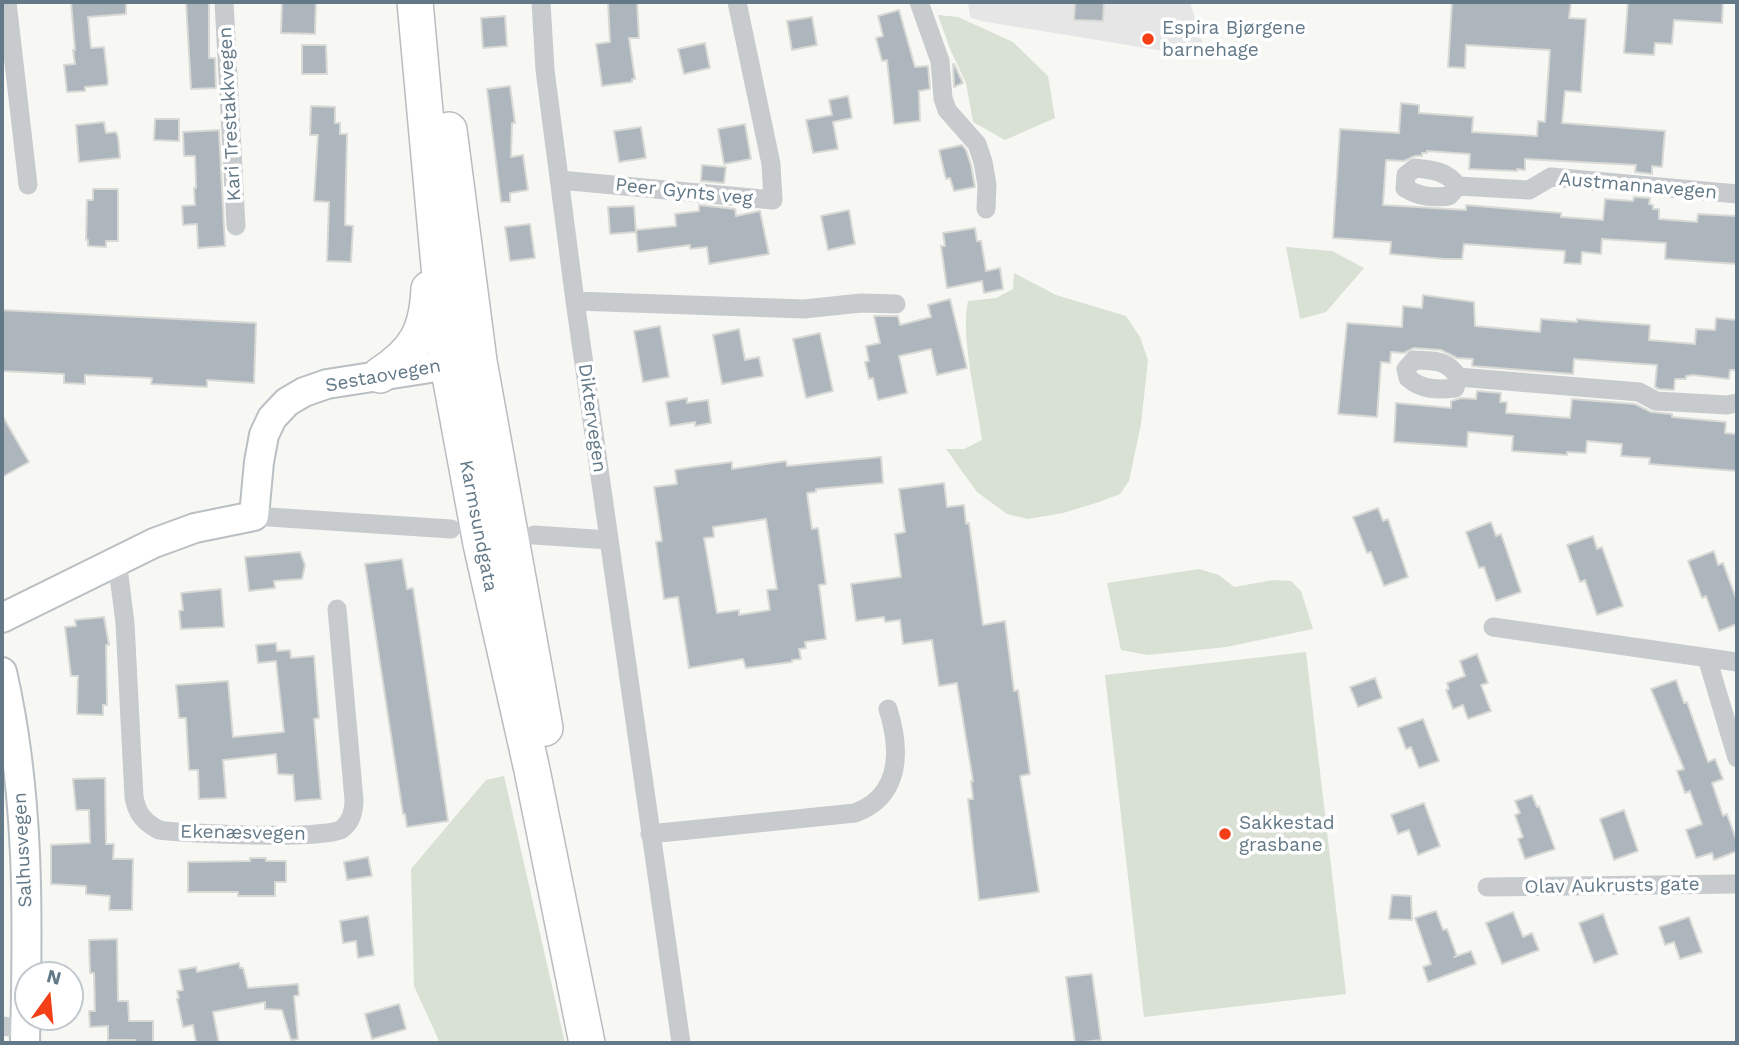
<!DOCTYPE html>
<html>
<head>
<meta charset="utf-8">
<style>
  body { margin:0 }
  #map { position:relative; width:1739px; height:1045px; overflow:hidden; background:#f7f7f4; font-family:"Work Sans",sans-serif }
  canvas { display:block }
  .frame { position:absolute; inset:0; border:4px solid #637988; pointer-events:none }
  .north { position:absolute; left:14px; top:961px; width:70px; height:70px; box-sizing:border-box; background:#fff; border:2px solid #c1c9cf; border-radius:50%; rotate:15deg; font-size:19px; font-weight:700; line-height:28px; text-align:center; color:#637988 }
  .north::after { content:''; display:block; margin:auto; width:24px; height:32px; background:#f53f16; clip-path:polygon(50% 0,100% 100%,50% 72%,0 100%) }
</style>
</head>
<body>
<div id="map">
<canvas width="1739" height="1045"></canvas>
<div class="frame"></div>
<div class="north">N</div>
</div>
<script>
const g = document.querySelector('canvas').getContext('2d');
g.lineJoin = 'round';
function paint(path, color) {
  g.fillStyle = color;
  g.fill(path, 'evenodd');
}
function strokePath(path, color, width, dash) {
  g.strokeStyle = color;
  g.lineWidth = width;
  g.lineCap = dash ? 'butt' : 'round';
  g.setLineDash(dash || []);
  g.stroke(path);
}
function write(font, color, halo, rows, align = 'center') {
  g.font = font + ' "Work Sans",sans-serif';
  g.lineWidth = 7;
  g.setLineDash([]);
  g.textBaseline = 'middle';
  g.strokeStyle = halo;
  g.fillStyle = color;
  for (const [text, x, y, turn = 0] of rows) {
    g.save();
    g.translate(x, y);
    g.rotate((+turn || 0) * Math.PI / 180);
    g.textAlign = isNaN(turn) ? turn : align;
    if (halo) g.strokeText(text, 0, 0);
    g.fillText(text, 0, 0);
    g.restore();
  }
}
const built = new Path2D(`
  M968 2H1190L1207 58 981 21 970 17Z`);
const green = new Path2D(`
  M938 15 958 17 1013 42 1048 76 1055 118 1005 140 973 122 966 83 950 49Z
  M1286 247 1332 251 1364 268 1326 312 1300 319Z
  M1014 273 1056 295 1126 316 1140 337 1148 360 1141 424 1129 481 1120 494 1099 502 1063 513 1028 519 1007 514 977 492 946 449H964L982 440C977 402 960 336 968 301L996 298 1013 289Z
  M1199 569 1219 575 1234 587 1273 580 1291 581 1301 591 1313 629 1226 647 1148 655 1121 650 1107 583Z
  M1306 652 1346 994 1144 1017 1105 675Z
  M504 776 565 1043H440L414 986 411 869 486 780Z`);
const building = new Path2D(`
  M71 2H126V14L88 17 91 48 104 47 108 82 107 85 85 87V91L67 92 64 65 75 64 73 50H75Z
  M186 2H209V58H215L216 88 191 89Z
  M282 2H316L315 34 281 33Z
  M608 2H637L639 38H629L635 79H632V82L602 86 596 44 610 42Z
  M1075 2H1104L1103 21 1074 20Z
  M1452 2H1571L1569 18 1586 19 1581 92 1565 91 1562 123 1665 131 1662 167 1652 166V174L1635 172 1636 165 1525 159V170L1517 169V171L1469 169 1470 154 1427 151V153H1422V156H1415L1404 161 1386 160 1383 205 1466 210V205L1561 213V217L1603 220 1605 199 1633 201 1634 197 1650 198 1649 204 1653 205V209H1659V219L1697 222 1698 214 1737 216V264L1665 259 1666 243 1602 239 1601 254 1582 252 1581 264 1564 263 1565 251 1464 244 1462 259H1444L1390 254 1391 242 1333 238 1340 129 1399 133 1401 103 1419 105V113L1473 117 1472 132 1537 136 1538 121 1545 122 1550 50 1466 45 1465 68 1448 67Z
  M1628 2H1723L1722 23 1674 20 1672 44 1655 43 1654 55 1624 53Z
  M899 10 915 67 928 66 930 89 919 91 920 121 894 124 887 60 882 61 876 38 883 36 878 16Z
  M505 16 507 46 483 48 481 18Z
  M812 17 817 45 792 50 787 21Z
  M705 43 710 68 684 74 678 49Z
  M302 45H326L327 74H302Z
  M953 64H954L963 83 954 87Z
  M510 86 515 123H512L511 157 523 155 528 190 510 193V202H501L487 89Z
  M848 96 852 118 833 122 838 149 813 153 806 120 832 115 829 100Z
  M311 106 335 107V123H340V134H347L345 225 353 226 351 262 327 261 329 202 314 201 318 135H310Z
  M155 119H179V141L154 140Z
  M104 122 106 133 116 132 118 137 120 158 79 162 76 125Z
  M745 124 751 159 724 164 718 129Z
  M641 127 646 158 619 162 614 131Z
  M219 130 225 246 198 248 197 224 183 225 182 206 195 205 194 188H196L195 156H184L183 132Z
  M962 145 966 150 971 165 975 187 954 191 950 178 946 179 939 150Z
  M702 165 726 167 724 183 701 181Z
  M93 189H118V241H106V247L88 246V240H86L87 200H93Z
  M699 205 735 209 736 216 760 211 769 254 709 264 707 247 690 249V245L638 252 636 230 676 226 675 214 699 211Z
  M634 206 636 232 610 234 608 207Z
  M849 210 855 244 828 250 821 216Z
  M530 224 535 258 510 261 505 227Z
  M975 228 977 241H981L986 271 1000 268 1003 289 984 293 982 281 947 288 941 246H945L943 233Z
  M1423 295 1474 302 1475 326 1540 332 1541 319 1577 322V319L1597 321 1650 325 1649 340 1695 344 1696 329 1715 330 1716 318 1737 320V370H1730L1729 379 1693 375 1686 376V379H1675L1674 390 1659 389 1655 387 1657 365 1574 359 1573 374 1472 366 1473 359 1457 358 1441 350 1414 348 1404 353 1391 352 1390 363 1381 362 1377 417 1338 414 1347 323 1402 327 1403 306 1422 308Z
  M950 299 967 368 937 375 931 349 899 356 907 393 878 400 873 378 869 379 865 362 869 361 866 346 880 343 874 316H898L900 325 931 317 928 305Z
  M2 310 256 323 254 383 207 380V387L151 384 152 378 85 375V384L64 383V374L2 371Z
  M660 326 669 377 643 382 634 331Z
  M739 329 745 360 759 357 763 376 722 384 713 335Z
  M820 333 833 391 806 398 793 339Z
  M1477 391 1501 393 1500 402H1507L1506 413 1570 418 1572 399 1635 404 1651 412 1672 414V417L1726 422 1725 433 1736 434 1737 471 1649 464 1650 458 1621 456 1622 444 1587 441 1586 453 1567 452V455L1512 451 1513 436 1468 432 1467 447 1394 442 1396 403 1451 408V401L1461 398 1476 399Z
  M687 398V403L708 400 711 423 695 426V422L670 426 666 402Z
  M2 415 29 462 2 477Z
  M881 457 883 483 816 489V492L807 493 812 529 818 528 826 584 819 585 826 639 805 642 806 648 799 649 801 659 792 660V662L746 668 743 659 689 668 678 597 664 599 656 542 662 541 654 487 677 484 675 470 700 466 732 462V469L786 461 787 466ZM766 519 777 589 767 590 770 610 739 615V610L717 613 704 538 714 537 713 527Z
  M944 483 947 507 964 505 966 524 969 523 983 625 1005 621 1014 691 1018 690 1030 774 1020 776 1039 892 979 900 968 799H973L971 781H973L957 683 939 686 932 640 903 644 900 620 885 622 884 617 856 621 851 584 901 577 895 534 905 532 899 489Z
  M1378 508 1383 521 1388 519 1408 577 1384 586 1371 552 1367 553 1353 517Z
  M1491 522 1496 536 1501 534 1521 592 1496 601 1484 567 1479 568 1466 532Z
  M1593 536 1597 549 1602 547 1623 606 1597 615 1585 580 1580 582 1567 545Z
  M1714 551 1718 565 1723 563 1737 601V624L1719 631 1706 596 1702 598 1688 561Z
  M300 552 305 565 302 579 274 581 275 588 249 591 245 557Z
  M402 559 407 589 413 588 448 821 407 827 405 814H403L365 564Z
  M221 589 224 627 181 629 179 611 183 610 181 593Z
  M104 617 109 645H106L107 705H103V715L77 714 78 676H71L65 627 76 626 75 620Z
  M276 643 277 651 290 650 291 658 314 656 319 718 314 719 321 799 295 801 293 775 278 774 276 754 223 760 226 798 199 799 198 770H189L186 718H179L176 685 228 681 233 737 284 732 276 661 258 663 256 645Z
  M1477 654 1488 683 1481 685 1491 711 1468 719 1463 705 1453 709 1446 690 1449 689 1447 683 1465 676 1460 661Z
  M1375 678 1382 698 1358 707 1350 687Z
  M1676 680 1684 703 1687 702 1708 762 1715 759 1723 779 1712 783 1723 816 1727 814 1737 842V851L1714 860 1712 853 1696 858 1686 830 1702 824 1690 791 1685 793 1677 771 1684 769 1651 689Z
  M1423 719 1439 761 1419 768 1411 747 1406 749 1398 728Z
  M105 778 106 844H114L113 859H133L132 910H109L110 896 86 894V886L51 884V845L90 843 89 810H76L73 779Z
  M1532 795 1537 807 1539 806 1555 849 1525 859 1518 839 1523 837 1515 815 1520 813 1515 801Z
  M1424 803 1440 846 1418 855 1409 830 1398 834 1391 815Z
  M1624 810 1638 851 1614 860 1600 819Z
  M368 857 372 876 347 880 344 862Z
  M250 858H266V861H286V882H275V896H238V892H188V862L250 861Z
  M1392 895 1411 896 1412 920 1389 919Z
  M1436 911 1443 930 1447 929 1457 956 1454 957 1471 951 1476 964 1428 982 1423 967 1431 964 1415 918Z
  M1513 912 1523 937 1532 933 1539 950 1502 964 1486 923Z
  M1603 914 1618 954 1594 963 1579 923Z
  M368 916 374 955 358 958 356 941 343 943 340 921Z
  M1689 917 1702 952 1680 959 1674 942 1665 945 1659 927Z
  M117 939 118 1001H128L129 1021H153V1043H135V1040H108V1026L90 1027 89 1011H95L94 973H90L89 940Z
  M239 963 240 968H243L248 988 298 984 299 995 294 996 298 1039 291 1040 282 1010 265 1009V1002L213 1012 219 1043H196L193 1025 183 1027 177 999 179 998 177 991 183 990 179 970 196 967 197 972Z
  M1092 974 1101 1040 1075 1043 1066 977Z
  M399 1004 406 1029 372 1039 365 1014Z`);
const street = new Path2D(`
  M7 2 28 185
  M224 2 236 226
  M541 2 545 70 575 301 681 1043
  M919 2 940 61 943 98 947 110 977 144 983 162 987 185 986 209
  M560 180 773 200 771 164 737 2
  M1458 186 1449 196C1433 198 1420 197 1405 188L1406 175 1415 168C1434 170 1446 171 1458 186L1529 190 1551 177 1737 194
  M575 301 804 309 861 303 896 304
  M1414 360C1433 361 1447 359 1458 377L1455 388C1437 390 1422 390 1408 378L1406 369Z
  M1458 377 1639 392 1656 401 1727 405 1737 403
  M254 516 451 529
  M534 535 609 540
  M117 560 125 623 134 797C137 814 144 822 159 830 183 834 327 840 342 829 351 822 354 811 354 800L337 609
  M1493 627 1737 662
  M1707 658 1737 758
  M650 834 855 813C901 796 901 751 888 709
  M1487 887 1737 884
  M2 1026 25 1029`);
const secondary = new Path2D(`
  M2 618 154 543 195 528 254 516 259 462 264 435 272 418 287 402 304 392 327 384 469 362
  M2 672C30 794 28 919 25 1043`);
const highway = new Path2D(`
  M415 2 448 365 481 544 532 770 587 1043
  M449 130 479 361 545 728
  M380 375C416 352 427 331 429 289`);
const markers = [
  [1148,39,7,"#f53f16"],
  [1225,834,7,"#f53f16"]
];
const poiNames = [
  ["Espira Bjørgene",1162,28],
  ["barnehage",1162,50],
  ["Sakkestad",1239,823],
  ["grasbane",1239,845]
];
const streetNames = [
  ["Kari Trestakkvegen",230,114,-93],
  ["Austmannavegen",1638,186,5],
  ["Peer Gynts veg",684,192,6],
  ["Sestaovegen",383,376,-10],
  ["Diktervegen",592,418,82],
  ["Karmsundgata",478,526,79],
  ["Ekenæsvegen",243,833,1],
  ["Salhusvegen",23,850,-93],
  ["Olav Aukrusts gate",1612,886,-1]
];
paint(built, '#e5e6e5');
paint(green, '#d9e0d4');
paint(building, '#adb6bc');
strokePath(building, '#d9d9d6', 2);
strokePath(secondary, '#b9bfc3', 32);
strokePath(highway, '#b9bdc0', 38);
strokePath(street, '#c7cbce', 19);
strokePath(secondary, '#fff', 28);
strokePath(highway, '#fff', 35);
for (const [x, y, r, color] of markers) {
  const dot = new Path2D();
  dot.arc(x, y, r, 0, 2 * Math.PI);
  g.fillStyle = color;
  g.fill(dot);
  strokePath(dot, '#fff', 2.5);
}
write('19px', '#637988', '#fff', poiNames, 'left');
write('19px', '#637988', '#fff', streetNames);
</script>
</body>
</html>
